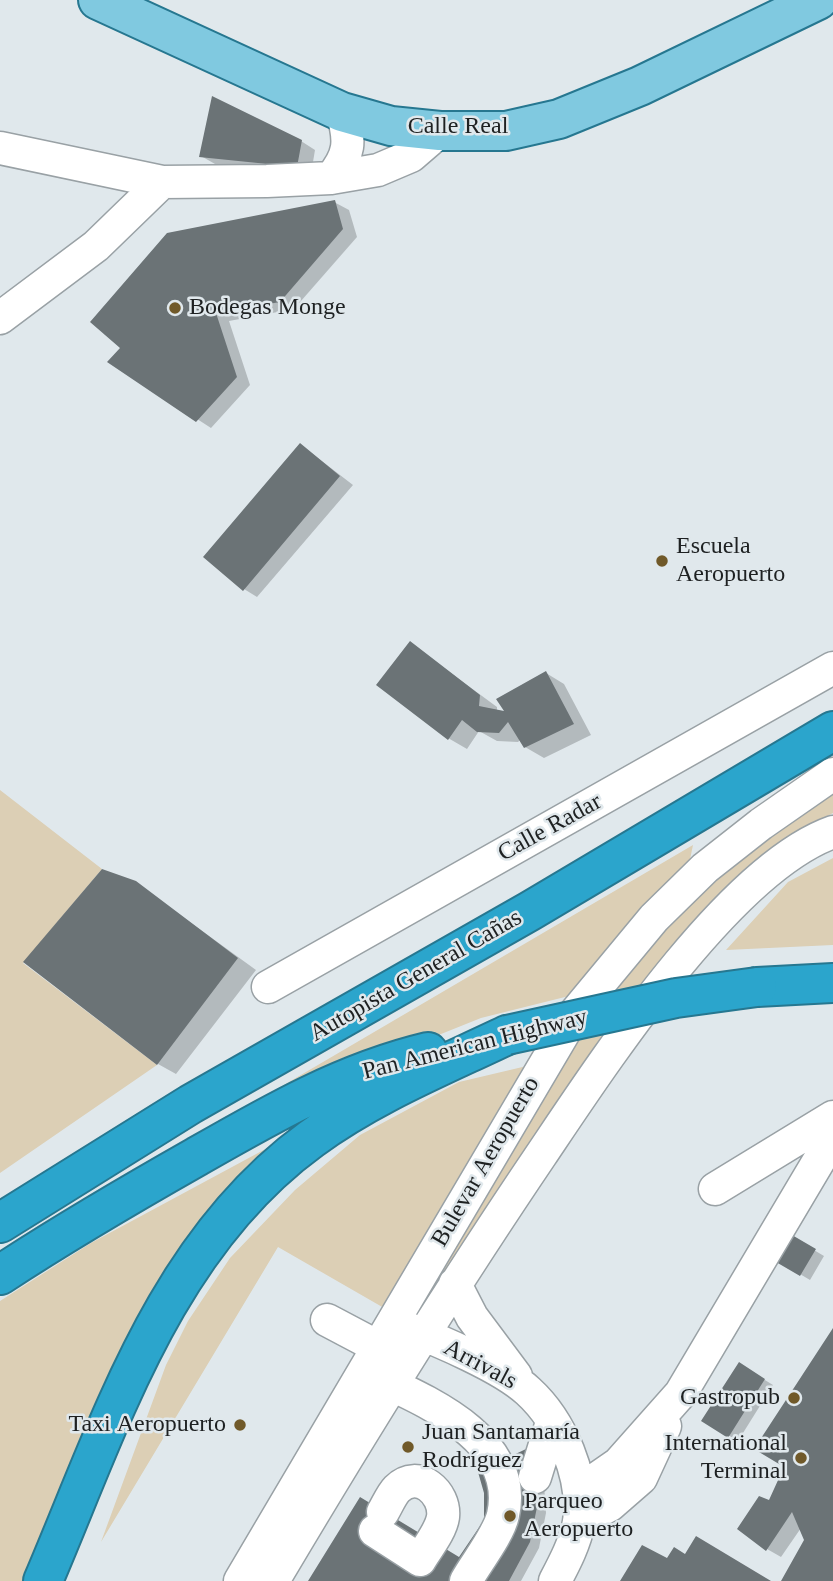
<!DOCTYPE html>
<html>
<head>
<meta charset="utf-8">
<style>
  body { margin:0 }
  canvas { display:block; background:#e0e8ec }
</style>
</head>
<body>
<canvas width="833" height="1581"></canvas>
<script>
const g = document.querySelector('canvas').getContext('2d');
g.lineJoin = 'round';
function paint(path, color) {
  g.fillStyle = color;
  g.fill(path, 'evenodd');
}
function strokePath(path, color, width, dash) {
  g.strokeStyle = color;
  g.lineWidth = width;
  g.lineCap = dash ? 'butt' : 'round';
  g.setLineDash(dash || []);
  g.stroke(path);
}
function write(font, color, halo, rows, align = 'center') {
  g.font = font + ' Georgia,serif';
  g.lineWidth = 5;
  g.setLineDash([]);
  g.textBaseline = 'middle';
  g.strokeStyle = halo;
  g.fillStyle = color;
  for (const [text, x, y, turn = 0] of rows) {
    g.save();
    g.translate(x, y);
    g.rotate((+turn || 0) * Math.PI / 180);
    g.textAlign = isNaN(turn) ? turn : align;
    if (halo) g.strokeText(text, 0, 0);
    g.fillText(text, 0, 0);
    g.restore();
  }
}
const green = new Path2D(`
  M833 787V813L800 830 765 856 417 1320 413 1309 598 1005 704 882Z
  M0 790 102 869 23 963 157 1065 0 1173Z
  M693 845 688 869 577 994 481 1018 219 1123Z
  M833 858V945L726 950 788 882Z
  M531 1065 384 1308 278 1247 101 1542 166 1365 188 1321 230 1258 295 1190 360 1135 459 1082Z
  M271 1146 208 1216 143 1308 30 1581H0V1301L91 1243Z`);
const shadow = new Path2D(`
  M301 141 315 150 311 174 215 164 201 156Z
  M334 202 349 210 357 237 294 309 229 321 250 385 211 428 109 362Z
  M301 445 353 485 257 597 244 589Z
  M410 643 497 707V712L508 714 546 673 564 684 591 735 544 758 525 747 521 739 518 742 497 741 479 731 467 749 448 738Z
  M136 883 256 970 176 1074 158 1064Z
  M792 1237 824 1256 810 1280 778 1261Z
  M833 1331V1581H783L806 1541 801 1528 781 1557 767 1549 770 1502 787 1466Z
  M739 1364 773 1385 738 1441 703 1420Z
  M544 1484 546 1513 539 1548 521 1581H310L460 1560Z`);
const building = new Path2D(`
  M212 96 302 140 297 167 199 157Z
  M335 200 343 229 280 302 216 313 237 377 196 422 107 362 120 348 90 322 167 233Z
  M300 443 340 476 243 591 203 557Z
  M410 641 480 695 479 706 504 711 496 699 546 671 574 724 524 748 508 722 499 733 477 732 462 720 448 740 376 685Z
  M102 869 136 881 238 958 157 1065 23 962Z
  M792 1235 816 1249 800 1276 776 1262Z
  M833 1328V1581H781L804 1540 792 1512 766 1551 737 1529 759 1496 769 1500 784 1467 754 1449Z
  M739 1362 765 1379 728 1438 701 1421Z
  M526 1449 535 1477 537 1507 530 1542 509 1581H308L360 1497 459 1557 484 1520V1493L478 1472Z
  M696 1536 771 1581H620L642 1545 667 1558 674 1547 685 1554Z`);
const minor = new Path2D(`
  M0 148 162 182 267 181 331 178 378 170 411 156 440 131
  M331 178C350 155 351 141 342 112
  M0 318 96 246 162 182
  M268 987 833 668
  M715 1189 833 1117
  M455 1284 472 1317 516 1376
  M327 1320 397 1357
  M404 1327C438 1340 502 1367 528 1391 561 1421 585 1477 579 1522 575 1543 565 1562 555 1581
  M371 1375C426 1401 520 1439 503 1515 499 1534 476 1563 466 1581
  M535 1477 552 1422
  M579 1491 618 1464 681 1393 833 1137
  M579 1521 610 1505 641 1478 665 1426
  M375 1531 420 1560C427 1548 441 1531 443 1517 446 1493 418 1468 397 1489 392 1494 387 1505 383 1512
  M240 1581 576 1012 654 918 705 868 761 824 833 774
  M273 1581C359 1436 447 1294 541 1155 603 1063 729 869 833 832`);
const major = new Path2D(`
  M98 0 342 112 391 126 440 131H506L559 119 640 86 818 0`);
const highway = new Path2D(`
  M757 987 833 983
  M0 1223 191 1104 530 911 833 731
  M0 1275C64 1233 129 1195 196 1157 271 1114 344 1072 428 1052
  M43 1581C111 1422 165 1245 311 1139 371 1095 440 1067 507 1035`);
const highwayBridge = new Path2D(`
  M507 1035 676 998 757 987`);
const markers = [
  [175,308,7,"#705929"],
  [662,561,7,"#705929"],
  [794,1398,7,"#705929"],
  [240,1425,7,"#705929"],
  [408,1447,7,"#705929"],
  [801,1458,7,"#705929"],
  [510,1516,7,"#705929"]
];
const streetNames = [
  ["Calle Real",458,127],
  ["Calle Radar",550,828,-29],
  ["Autopista General Cañas",416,976,-30],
  ["Pan American Highway",475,1045,-14],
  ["Bulevar Aeropuerto",486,1162,-60],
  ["Arrivals",480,1365,28]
];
const poiNames = [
  ["Bodegas Monge",189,308],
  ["Escuela",676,547],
  ["Aeropuerto",676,575],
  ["Gastropub",780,1398,"right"],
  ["Taxi Aeropuerto",226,1425,"right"],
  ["Juan Santamaría",422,1433],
  ["Rodríguez",422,1461],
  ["International",787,1444,"right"],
  ["Terminal",787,1472,"right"],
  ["Parqueo",524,1502],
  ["Aeropuerto",524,1530]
];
paint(green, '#dccfb5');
paint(shadow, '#0003');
paint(building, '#6b7376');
strokePath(minor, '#99a1a5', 35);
strokePath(major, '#267790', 42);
strokePath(highway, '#267790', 42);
strokePath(minor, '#fff', 32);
strokePath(major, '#80c9e0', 38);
strokePath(highway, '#2ba5cc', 38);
strokePath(highwayBridge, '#267790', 42, []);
strokePath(highwayBridge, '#2ba5cc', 38);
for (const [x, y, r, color] of markers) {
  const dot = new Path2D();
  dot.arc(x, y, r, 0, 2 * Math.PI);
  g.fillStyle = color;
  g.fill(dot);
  strokePath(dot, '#e0e8ec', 2.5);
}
write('24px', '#1e2122', '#e0e8ec', streetNames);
write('24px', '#1e2122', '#e0e8ec', poiNames, 'left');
</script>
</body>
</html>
